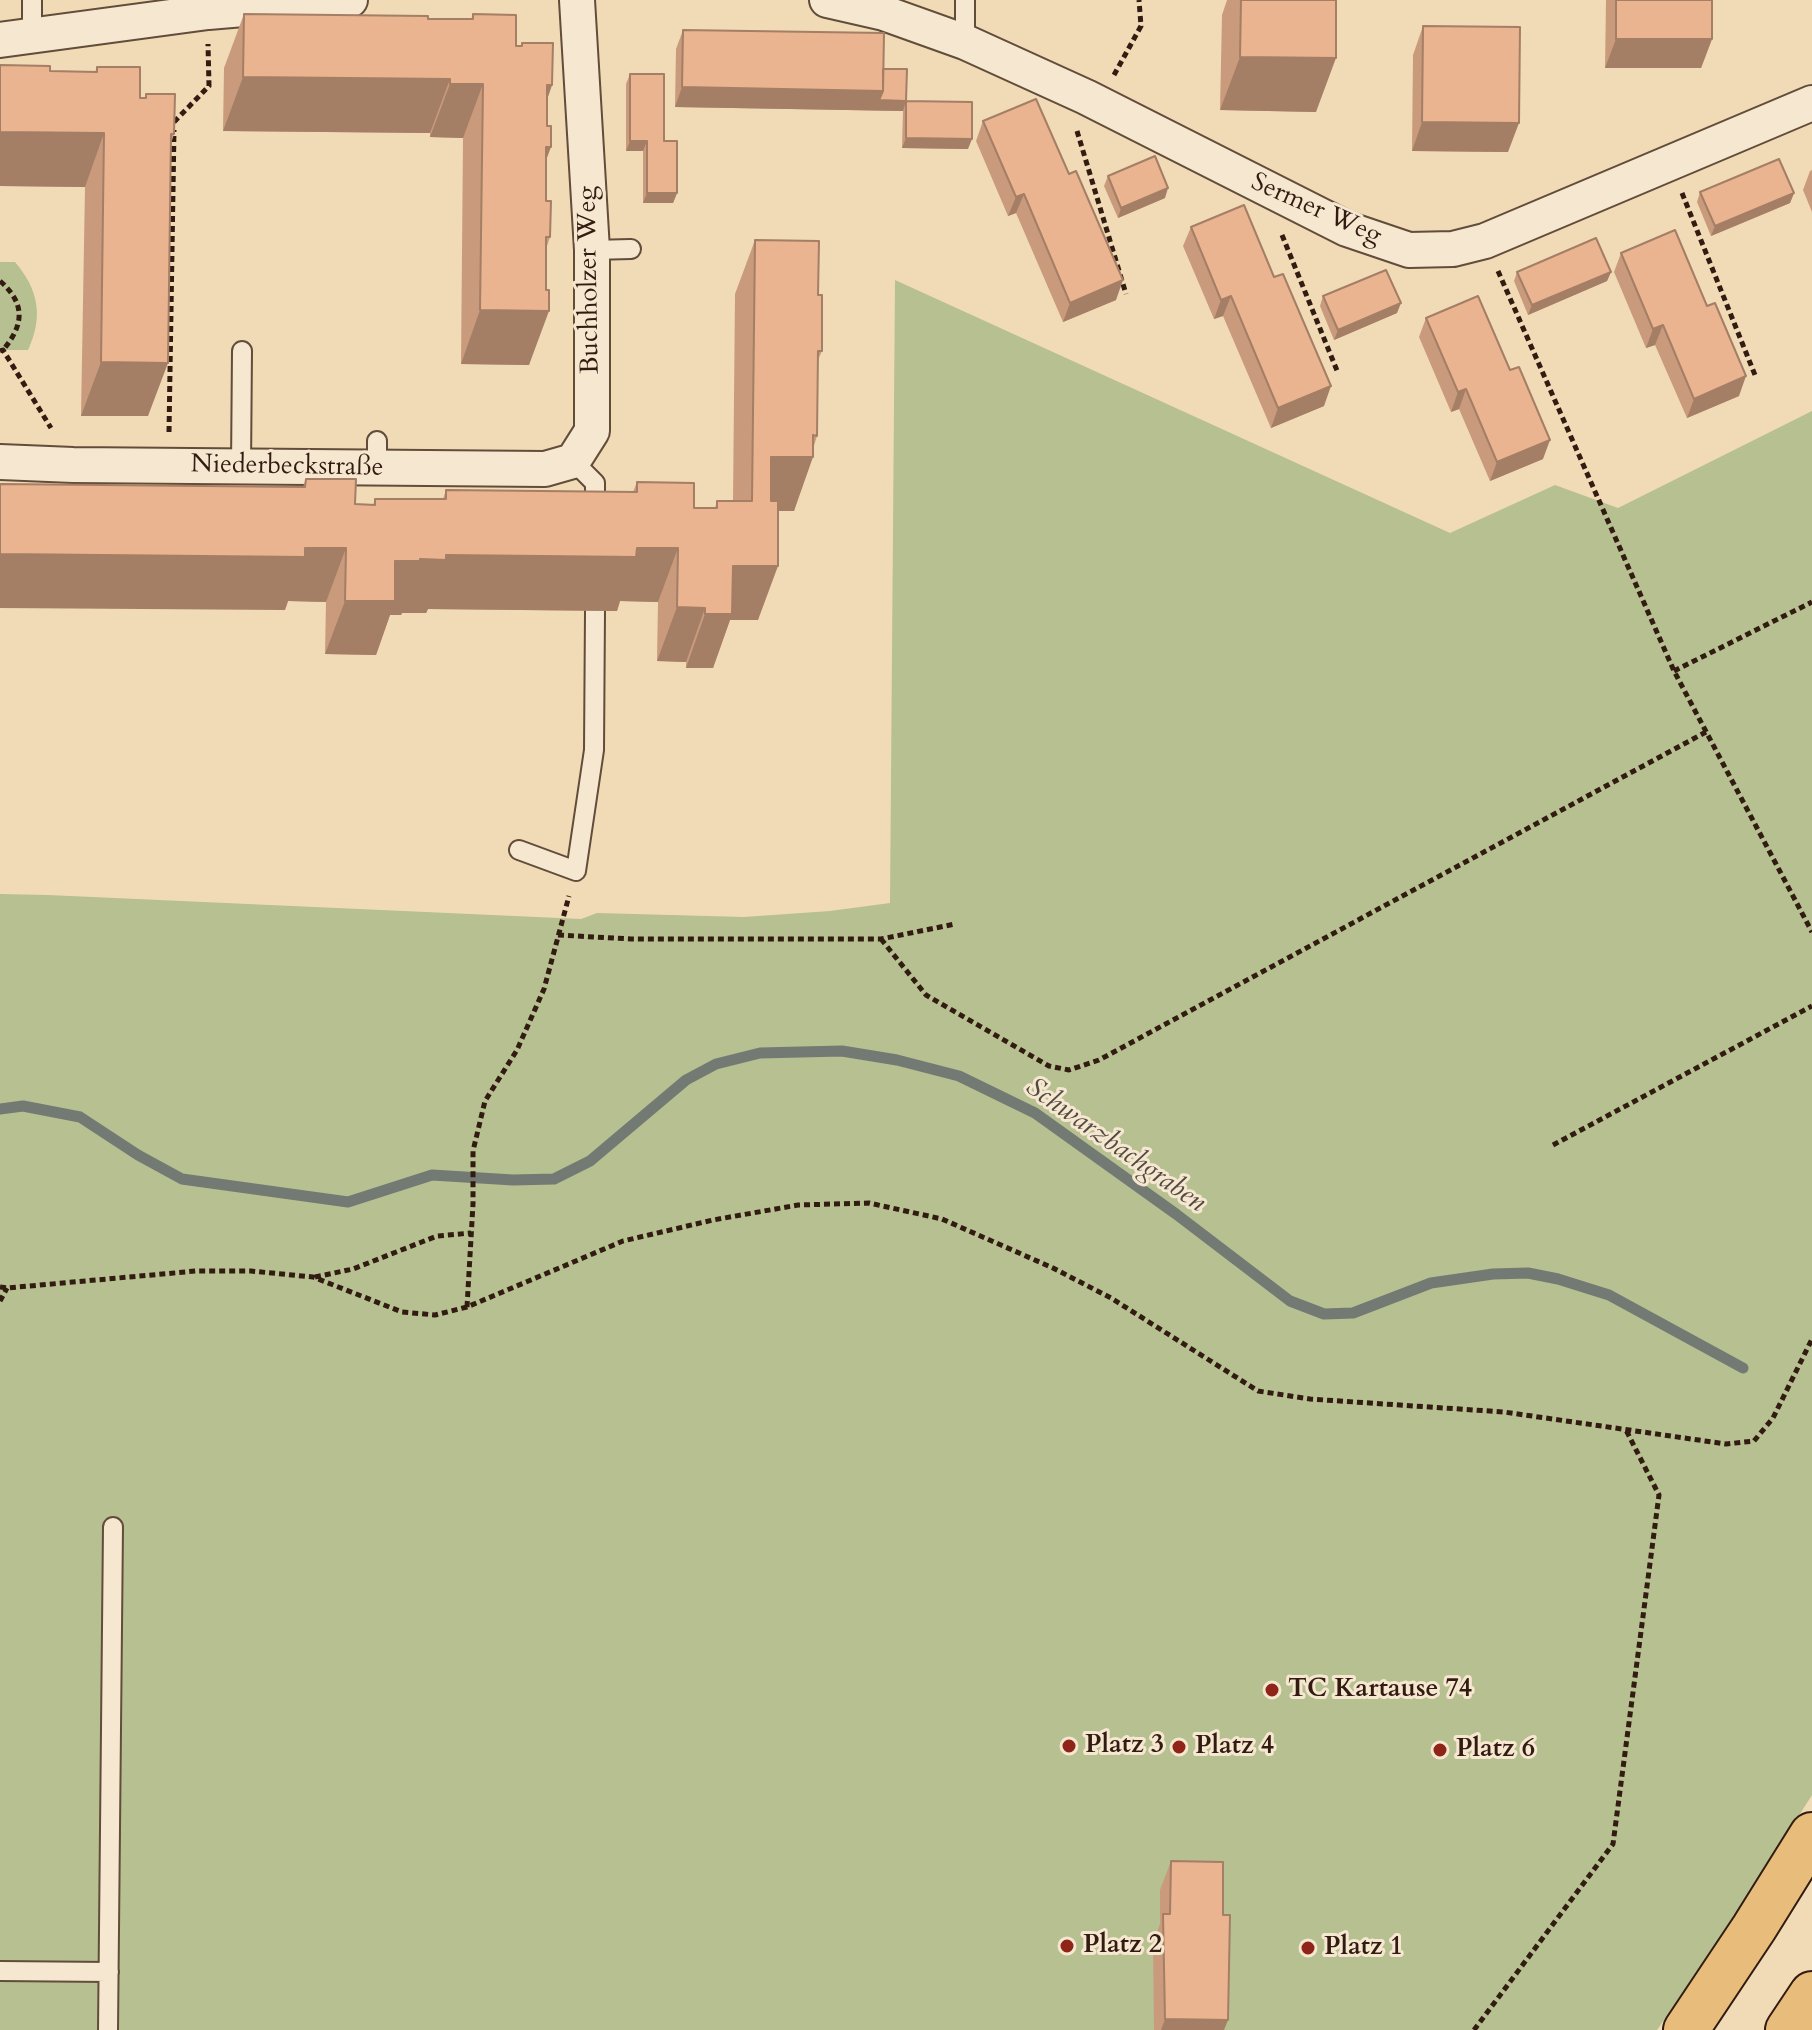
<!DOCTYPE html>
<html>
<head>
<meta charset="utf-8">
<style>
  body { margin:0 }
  canvas { display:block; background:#f1dab6 }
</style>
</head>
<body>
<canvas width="1812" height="2030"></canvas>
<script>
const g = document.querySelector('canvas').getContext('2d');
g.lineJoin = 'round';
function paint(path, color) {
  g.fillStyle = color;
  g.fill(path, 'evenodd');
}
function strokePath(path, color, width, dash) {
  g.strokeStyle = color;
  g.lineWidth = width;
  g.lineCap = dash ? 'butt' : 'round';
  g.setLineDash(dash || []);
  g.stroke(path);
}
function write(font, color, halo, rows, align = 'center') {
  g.font = font + ' Cardo,serif';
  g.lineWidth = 6;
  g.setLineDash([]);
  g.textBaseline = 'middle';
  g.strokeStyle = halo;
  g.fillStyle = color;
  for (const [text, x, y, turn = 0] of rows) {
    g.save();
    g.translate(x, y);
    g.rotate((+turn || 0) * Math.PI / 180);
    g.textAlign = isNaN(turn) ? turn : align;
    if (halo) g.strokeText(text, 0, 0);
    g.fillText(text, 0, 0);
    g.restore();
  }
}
const green = new Path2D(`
  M0 262H15C38 289 44 316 28 350H0Z
  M895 280 1450 533 1555 485 1618 508 1812 411V1795L1723 1935 1657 2030H0V894L48 895 581 919 597 913 744 917 830 911 890 903Z`);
const stream = new Path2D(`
  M0 1109 23 1106 80 1117 138 1155 182 1179 348 1202 432 1175 513 1180 554 1179 590 1161 686 1080 716 1064 760 1053 842 1051 897 1060 959 1076 1035 1113 1176 1214 1290 1301 1324 1314 1353 1313 1431 1283 1493 1274 1528 1273 1558 1279 1609 1295 1743 1368`);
const path = new Path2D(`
  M1114 75 1141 26 1139 0
  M174 122 209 86 208 44
  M1077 131 1126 294
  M1682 193 1755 375
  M1282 235 1338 373
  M1498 271 1674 671 1812 932
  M0 281C26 304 24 325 3 350
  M0 351 3 350 51 428
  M169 432 174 130
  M1674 671 1812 602
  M558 935 631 939H881L955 924
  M881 939 926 995 1049 1066 1069 1070 1099 1060 1706 732
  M1553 1145 1812 1006
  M315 1277 353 1269 437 1236 471 1233
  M0 1287 7 1288 196 1271H251L313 1277 402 1312 435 1315 467 1307 623 1241 713 1220 798 1205 869 1203 942 1219 1053 1268 1111 1298 1258 1391 1310 1399 1504 1412 1726 1444 1754 1441 1773 1418 1812 1339
  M0 1301 7 1288
  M467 1307 473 1204V1151L485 1101 517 1050 544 989 569 896
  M1474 2030 1613 1844 1659 1495 1626 1430`);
const service = new Path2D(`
  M965 0V42
  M32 35V0
  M592 250 631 249
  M377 441V468
  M573 461 595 483V515
  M241 466 242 351
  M519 850 576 871 594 750 595 611
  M0 1971 109 1972
  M108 2030 113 1527`);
const minor = new Path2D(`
  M827 0 884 13 965 42 1086 97 1347 229 1409 250 1453 249 1485 241 1812 103
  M0 40 208 12 350 0
  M0 462 73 465 545 469 573 461 592 431V250L577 0`);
const motorway = new Path2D(`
  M1686 2030 1754 1928 1812 1835
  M1788 2030 1812 1994`);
const wall = new Path2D(`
  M1227 0H1336L1316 112 1220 110 1222 15Z
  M1606 0H1712V39L1701 68H1605Z
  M244 14 471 19 473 14 516 46H521L522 43 552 85 547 100 546 161V201L550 237 546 249 529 365 461 364 463 138 430 137V133L223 131 224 68Z
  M1423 26 1508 152 1412 151 1413 55Z
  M683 30 883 69 906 101 968 149 902 148 903 111 675 107 676 49Z
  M0 65 50 71 95 72 97 67 140 98H145L146 94 174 134 171 144 148 416H81L85 187 0 186Z
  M630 74 664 141 677 193 673 203H643V151H626V84Z
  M983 121 1116 300 1063 322 1016 213 1008 216 976 141Z
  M1812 170V212L1803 190 1810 171Z
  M1108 176 1165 198 1118 218 1104 186Z
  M1700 192 1794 193 1790 203 1711 236 1697 202Z
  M1191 227 1274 277 1324 406 1271 428 1223 316 1214 319 1183 246Z
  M755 240 818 295 822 351 817 362V436L794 511H778L758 620H730L713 668H686V662L657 661 658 602 620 601 617 611 428 609 426 613H402L401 615H390L376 655 325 654 326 602 288 601 285 610 303 487 306 479 355 504 373 505 375 499H443L446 490 633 492 637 482 694 508H715L717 501H733L735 294Z
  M1621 253 1707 306 1739 396 1687 418 1655 345 1646 348 1614 272Z
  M1517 272H1611L1607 281 1528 315 1514 281Z
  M1323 296 1397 313 1334 340 1320 306Z
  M1426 318 1543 459 1490 481 1459 409 1451 412 1419 337Z
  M1171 1861 1223 1915 1224 2030H1154L1153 1943 1160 1924V1890Z`);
const shadedWall = new Path2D(`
  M1616 39H1712L1701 68H1605Z
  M1240 57 1336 58 1316 112 1220 110Z
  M243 77 450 79 430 133 223 131Z
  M450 84H483L463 138 430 137Z
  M547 85H552L533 139Z
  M682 87 883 91 906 101 903 111 675 107Z
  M1422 122 1519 123 1508 152 1412 151Z
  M0 132 104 133 85 187 0 186Z
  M906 138 972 139 968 149 902 148Z
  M630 141H647L643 151H626Z
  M546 147H551L531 201Z
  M1168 188 1165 198 1118 218 1121 208Z
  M647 193H677L673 203H643Z
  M1794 193 1790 203 1711 236 1715 226Z
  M1024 194 1016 213 1008 216 1016 197Z
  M1611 272 1607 281 1528 315 1532 305Z
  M1123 280 1116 300 1063 322 1070 303Z
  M1231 296 1223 316 1214 319 1221 300Z
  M1401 303 1397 313 1334 340 1338 330Z
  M480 310 549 311 529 365 461 364Z
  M1663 325 1655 345 1646 348 1653 329Z
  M101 362 168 363 148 416H81Z
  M1746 376 1739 396 1687 418 1694 399Z
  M1331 386 1324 406 1271 428 1278 408Z
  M1466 389 1459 409 1451 412 1458 392Z
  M1550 440 1543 459 1490 481 1497 462Z
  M771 457H813L794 511H752Z
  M305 548H346L326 602 288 601 285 610 0 608V554Z
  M637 548H678L658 602 620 601 617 611 428 609 426 613H402L401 615H390L376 655 325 654 345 601 395 561 446 555Z
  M733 566H778L758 620H730L713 668H686L705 614Z
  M677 607 705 608 686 662 657 661Z
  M1165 2019 1228 2020 1224 2030H1161Z`);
const building = new Path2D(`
  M1241 0H1336V58L1240 57Z
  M1616 0H1712V39H1616Z
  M244 14 428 16V19H473V14L516 15V46H522V43H553L552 85H547V126H551V147H546V201H551L550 237H546V290H549V311L480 310 483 84H450V79L243 77Z
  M1423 26 1520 27 1519 123 1422 122Z
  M683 30 884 33 883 91 682 87Z
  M0 65 50 66V71L97 72V67H140V98H146V94H175L174 134H171L168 363 101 362 104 133 0 132Z
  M883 69H907L906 101 972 102V139L906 138V101L879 100 883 91Z
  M630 74H664V141H677V193H647V141H630Z
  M1036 99 1069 174 1076 171 1123 280 1070 303 1024 194 1016 197 983 121Z
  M1155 156 1168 188 1121 208 1108 176Z
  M1779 159 1794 193 1715 226 1700 192Z
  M1244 205 1274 277 1283 274 1331 386 1278 408 1231 296 1221 300 1191 227Z
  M1675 230 1707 306 1715 303 1746 376 1694 399 1663 325 1653 329 1621 253Z
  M1596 238 1611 272 1532 305 1517 272Z
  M755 240 819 241 818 295H822V351H818L817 436 813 435V457H771V501H778V566H733L732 614H705V608L677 607 678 548H637L636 557 446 555V560L420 559V561H395V601H345L346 548H305V557L0 554V484L305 487 306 479H356L355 504 375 505V499H446V490L637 492V482L694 483V508H717V501H752Z
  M1386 270 1401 303 1338 330 1323 296Z
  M1478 296 1510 370 1519 367 1550 440 1497 462 1466 389 1458 392 1426 318Z
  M1171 1861 1223 1862V1915H1230L1228 2020 1165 2019 1163 1914H1170Z`);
const markers = [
  [1272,1690,8,"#8f2418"],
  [1069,1746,8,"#8f2418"],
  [1179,1747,8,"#8f2418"],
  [1440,1750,8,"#8f2418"],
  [1067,1946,8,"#8f2418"],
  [1308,1948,8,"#8f2418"]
];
const streetNames = [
  ["Sermer Weg",1316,210,24],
  ["Buchholzer Weg",590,280,-91],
  ["Niederbeckstraße",287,467,1]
];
const poiNames = [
  ["TC Kartause 74",1288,1690],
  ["Platz 3",1085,1746],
  ["Platz 4",1195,1747],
  ["Platz 6",1456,1750],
  ["Platz 2",1083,1946],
  ["Platz 1",1324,1948]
];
const waterNames = [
  ["Schwarzbachgraben",1115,1146,35]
];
paint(green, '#b6c091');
strokePath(stream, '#727a73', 11);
strokePath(service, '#624c3a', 22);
strokePath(minor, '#624c3a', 38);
strokePath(motorway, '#321c11', 48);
strokePath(path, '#321c11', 5, [6, 4]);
strokePath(service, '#f6e7d0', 18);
strokePath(minor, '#f6e7d0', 34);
strokePath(motorway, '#e8bd7b', 44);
paint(wall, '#c99b7c');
paint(shadedWall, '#a47e65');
paint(building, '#eab490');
strokePath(building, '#a47e65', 2);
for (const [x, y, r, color] of markers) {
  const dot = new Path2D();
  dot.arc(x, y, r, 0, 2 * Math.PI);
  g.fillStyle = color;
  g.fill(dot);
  strokePath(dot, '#f6e7d0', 3);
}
write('26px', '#321c11', '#f6e7d0', streetNames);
write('bold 26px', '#321c11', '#f6e7d0', poiNames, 'left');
write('italic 28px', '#524b42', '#f6e7d0', waterNames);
</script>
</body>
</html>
